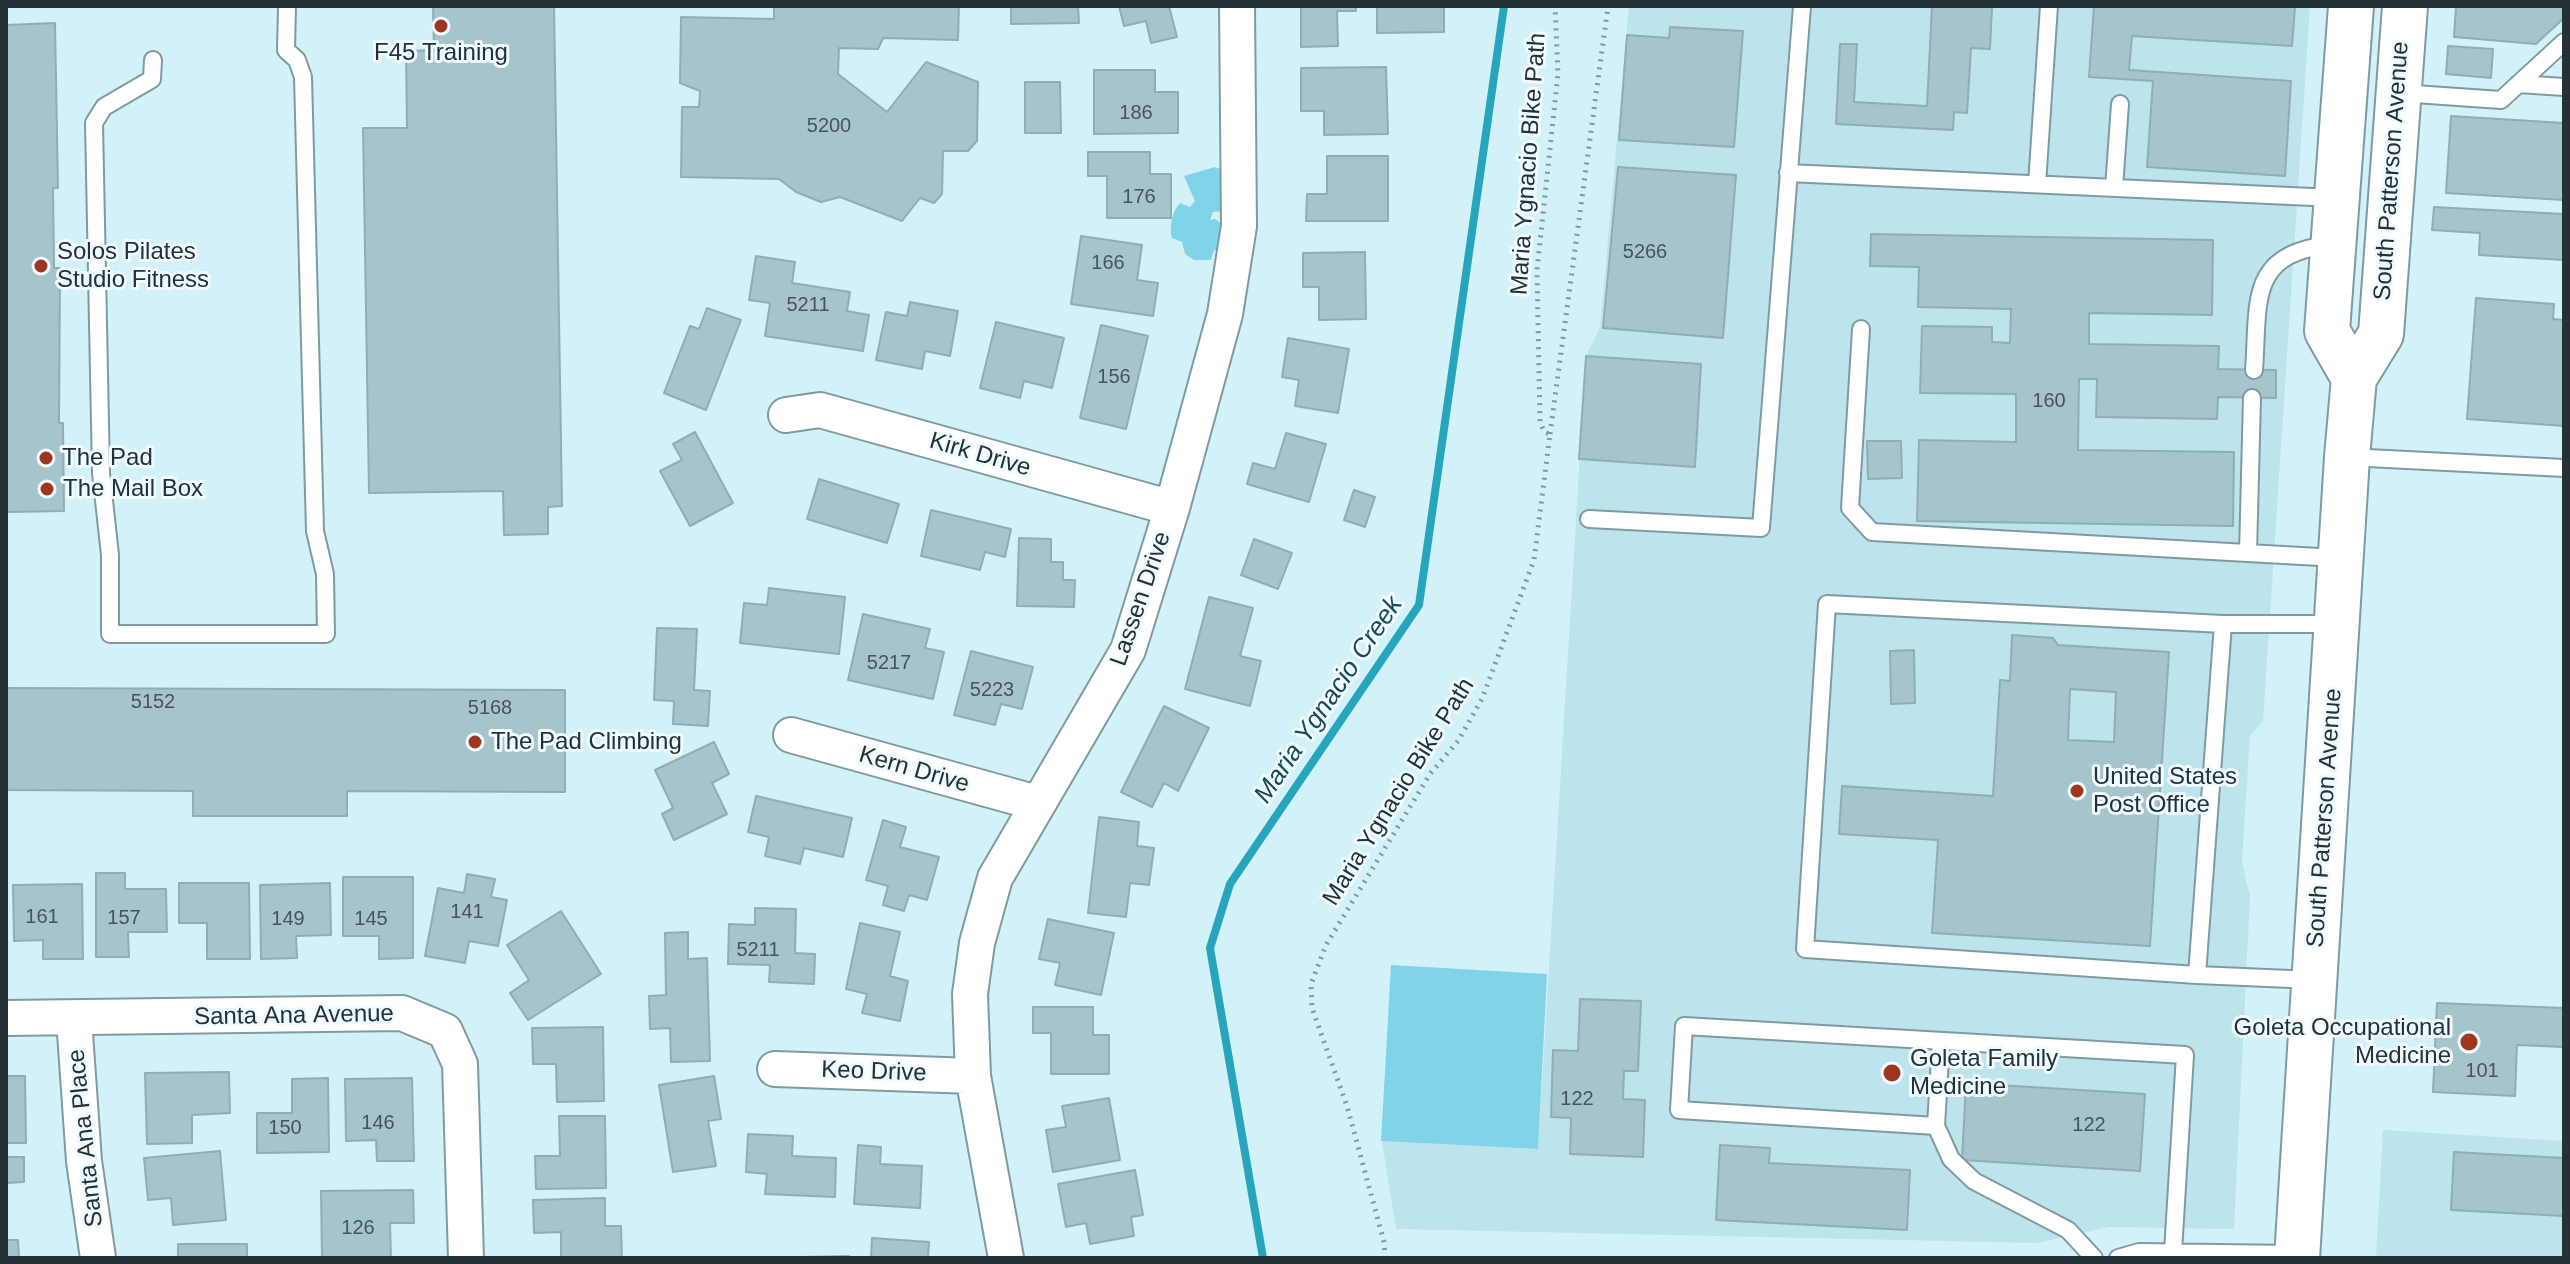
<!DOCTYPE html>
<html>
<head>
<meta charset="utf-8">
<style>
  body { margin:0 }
  #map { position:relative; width:2570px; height:1264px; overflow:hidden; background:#d3f1f9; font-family:Arial,sans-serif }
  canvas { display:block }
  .frame { position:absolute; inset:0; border:8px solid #253134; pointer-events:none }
</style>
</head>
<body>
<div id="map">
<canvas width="2570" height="1264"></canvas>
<div class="frame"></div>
</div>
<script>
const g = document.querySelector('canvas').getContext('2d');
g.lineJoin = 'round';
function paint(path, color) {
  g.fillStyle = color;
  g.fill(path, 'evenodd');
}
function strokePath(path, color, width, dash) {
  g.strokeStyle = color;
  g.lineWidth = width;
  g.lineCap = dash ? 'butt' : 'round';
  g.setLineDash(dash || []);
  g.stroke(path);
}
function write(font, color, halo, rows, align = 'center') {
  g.font = font + ' Arial,sans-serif';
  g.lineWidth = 6;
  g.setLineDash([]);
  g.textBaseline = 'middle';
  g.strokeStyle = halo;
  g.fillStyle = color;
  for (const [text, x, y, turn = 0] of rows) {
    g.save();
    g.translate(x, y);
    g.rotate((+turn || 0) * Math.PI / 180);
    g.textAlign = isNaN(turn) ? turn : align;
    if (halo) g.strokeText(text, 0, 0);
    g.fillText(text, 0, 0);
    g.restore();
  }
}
const built = new Path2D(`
  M1629 6H2310L2263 721 2250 736 2242 863 2250 896 2234 1229 2109 1227 2037 1243 1396 1229 1382 1141 1538 1149 1586 355 1600 328Z
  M2383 1130 2564 1141V1258H2376Z`);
const green = new Path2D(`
  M1215 167 1222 170 1228 211 1213 212 1210 220 1215 219 1229 229 1221 251 1214 250 1211 260H1194L1185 254 1182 242 1172 238C1169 228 1172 211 1180 203L1190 207 1195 201 1184 176Z
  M1391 965 1547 974 1538 1149 1381 1141Z`);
const stream = new Path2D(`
  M1263 1258 1210 948 1230 884 1419 605 1504 6`);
const building = new Path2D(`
  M433 6H554L562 506 548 507V534L504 535 503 491 369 493 363 128H407L406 51 434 50Z
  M774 6H959L958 40 883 38 878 49 839 48 838 74 887 112 926 62 978 82 977 141 968 151H943L942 194 934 203 920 198 902 221 840 197 821 202 796 192 779 179 681 177 682 107H699L700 91 680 83 681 17 774 19Z
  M1011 6H1078L1079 23 1011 24Z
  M1119 6H1169L1177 37 1151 43 1146 21 1124 26Z
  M1301 6H1356V11H1337L1338 46 1301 47Z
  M1377 6H1444V32L1377 33Z
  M1932 6 1992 7 1990 49 1971 48 1967 113 1954 112 1953 130 1836 124 1840 44H1857L1854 102 1927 106Z
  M2094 6 2295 7 2292 46 2132 36 2129 70 2291 81 2285 176 2147 167 2153 81 2089 77Z
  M2456 6H2564V18L2536 44 2454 37Z
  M55 23 58 188H53L54 268H60L59 423H63L64 511 6 512V25Z
  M1670 27 1743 31 1734 147 1619 140 1627 35 1669 38Z
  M2448 46 2493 49 2491 78 2446 74Z
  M1386 67 1388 134 1324 135V111H1301V68Z
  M1094 70H1155V92H1178V133L1094 134Z
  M1025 82H1060L1061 133H1025Z
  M2451 116 2564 123V200L2446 193Z
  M1088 152H1150V174H1171V218H1107V176H1088Z
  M1327 156H1388V221H1306L1307 194H1327Z
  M1618 167 1736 175 1723 338 1603 328Z
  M2434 207 2564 214V260L2479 255 2480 233 2432 230Z
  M1871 234 2213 240 2212 315 2089 313V344L2219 346 2218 369 2276 370V398L2218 397 2217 419 2096 417 2097 379H2079L2078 450 2234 452 2233 526 1917 521 1919 440 2016 442V394L1920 393 1922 326 1992 327V342L2010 343 2011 309 1918 307 1919 267 1870 266Z
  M1081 236 1142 245 1137 280 1158 283 1153 316 1071 304Z
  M1365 252 1366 319 1319 320V287H1303V253Z
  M756 256 795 262 792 283 850 292 847 311 869 315 863 351 765 336 770 303 749 300Z
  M2476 298 2554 304 2553 319 2564 320V426L2467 419Z
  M910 302 958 311 950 356 925 351 922 369 876 360 886 312 907 316Z
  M707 308 741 320 706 410 664 393 690 326 699 329Z
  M996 322 1064 338 1052 388 1024 381 1020 398 980 388Z
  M1101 325 1148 336 1126 429 1080 418Z
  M1288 338 1349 349 1338 413 1295 406 1299 380 1282 377Z
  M1586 356 1701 364 1695 467 1579 459Z
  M695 432 733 503 690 526 660 471 682 460 673 444Z
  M1286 433 1326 444 1309 502 1247 484 1253 463 1275 469Z
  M1867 441H1901L1902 478 1868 479Z
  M819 479 899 504 887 543 807 519Z
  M1354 490 1375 497 1365 527 1344 520Z
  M931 510 1011 529 1005 557 985 552 980 570 921 556Z
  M1019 538 1051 539V562H1063V580H1075L1074 607 1017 606Z
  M1254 539 1292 553 1278 589 1241 575Z
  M769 588 845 597 839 654 740 643 744 603 767 605Z
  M1209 597 1253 608 1240 656 1261 661 1250 706 1185 689Z
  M863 614 930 629 925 648 944 652 933 699 848 680Z
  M657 628 697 629 694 690 710 691 708 726 673 724 674 701 654 700Z
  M2012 635 2053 638 2058 645 2169 652 2150 946 1932 933 1938 840 1839 834 1842 786 1993 796 2000 680 2010 681ZM2070 689 2116 692 2114 742 2068 740Z
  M1914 650 1915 703 1891 704 1890 651Z
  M971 651 1033 667 1022 709 1001 704 995 725 954 715Z
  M6 688 565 690V792L347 791V816H193V791L6 790Z
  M1164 706 1209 728 1178 791 1164 783 1152 807 1121 792Z
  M714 742 729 774 712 783 727 814 674 840 662 814 673 808 655 770Z
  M756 796 852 818 843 857 804 848 800 864 765 856 769 837 748 832Z
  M1099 817 1139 822 1137 846 1154 848 1149 885 1130 883 1126 917 1088 913Z
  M883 820 906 827 900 847 939 857 927 900 909 895 904 911 883 905 888 886 866 880Z
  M96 873H125V889H166L167 932H128L129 957H96Z
  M467 874 495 879 491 897 507 900 498 946 469 941 465 963 425 956 438 888 464 893Z
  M343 877H413V958L379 959V936H343Z
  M179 883H249L250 959H207V923H179Z
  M330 883 331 935 296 936 297 958 261 959 260 885Z
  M82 884 83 959H43V940L14 941 13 885Z
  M755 908 796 909 795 953 815 954 814 984 769 982 770 965 728 964 729 924 755 925Z
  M561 911 601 974 528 1020 510 993 529 980 507 945Z
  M1048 919 1114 933 1101 995 1055 985 1060 963 1039 959Z
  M860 923 900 932 890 976 908 981 900 1021 862 1013 867 994 846 989Z
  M688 932V959L707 958 710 1061 671 1062 670 1028 650 1029 649 996 666 995 665 933Z
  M1580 999 1641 1001 1638 1071H1624L1623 1099 1645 1100 1643 1157 1570 1154 1571 1118 1551 1117 1553 1050 1578 1051Z
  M2437 1003 2564 1008V1047L2517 1045 2515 1096 2433 1092Z
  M1033 1007H1093V1035H1109V1074H1051V1033H1033Z
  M603 1027 604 1101 557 1102 556 1064H533L532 1028Z
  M229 1072 230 1113 192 1115V1143L147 1144 145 1073Z
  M6 1076H25L26 1143H6Z
  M714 1076 721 1119 708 1121 716 1166 673 1172 659 1085Z
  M328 1078 329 1152 257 1153V1113H292V1079Z
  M412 1078 414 1161H377L376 1140 346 1141 345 1079Z
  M1966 1083 2145 1094 2140 1171 1962 1160Z
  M1109 1098 1120 1160 1053 1172 1046 1130 1066 1127 1062 1106Z
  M559 1116H605L606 1188 536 1189 535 1156H560Z
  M748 1134 793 1136 792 1156 836 1158 835 1197 765 1194 767 1174 746 1172Z
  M858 1145 881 1147 880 1164 922 1166 920 1208 854 1204Z
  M1720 1145 1770 1148 1769 1163 1910 1170 1907 1230 1716 1220Z
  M220 1151 226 1220 173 1225 171 1198 148 1200 144 1158Z
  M2454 1152 2564 1158V1216L2451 1210Z
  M6 1157H24V1182L6 1183Z
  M1135 1170 1143 1215 1131 1217 1134 1236 1090 1244 1086 1223 1066 1227 1058 1184Z
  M413 1190 414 1223H390L391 1258H322L321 1191Z
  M605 1198V1226H621L622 1258H561V1232L534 1233 533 1200Z
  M872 1238 929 1242 928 1258H871Z
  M6 1240H18L19 1258H6Z
  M178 1244H247V1258H178Z
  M849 1256V1258H752Z`);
const path = new Path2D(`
  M1550 434 1608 6
  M1385 1258 1384 1242 1347 1106 1312 1008 1311 984 1326 945 1430 774 1458 741 1482 699 1534 560 1550 434 1544 432 1540 422 1537 270 1558 74 1555 6`);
const lane = new Path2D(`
  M153 60 152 79 104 107 94 123 101 473 110 555V634H326L325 574 315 531 303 77 297 60 286 50 287 6
  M2518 84 2564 87
  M2400 93 2501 100 2564 42
  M1788 173 2334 198
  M2037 184 2049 6
  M2114 188 2120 104
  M1861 329 1850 508 1872 532 2337 558
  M2254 370C2259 304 2247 253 2330 245
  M2348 457 2564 468
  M1589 519 1761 528 1802 6
  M2248 553 2252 398
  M2197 975 1805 949 1827 604 2223 624
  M2314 980 2197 975 2223 624H2335
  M1936 1126 1941 1041
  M2094 1258 2068 1230 1974 1181 1951 1159 1936 1126 1679 1110 1684 1026 2185 1055 2173 1252
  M2118 1258 2139 1252 2296 1254`);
const street = new Path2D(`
  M786 415 820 410 1172 508
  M791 735 1037 803
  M6 1018 402 1013 445 1031 460 1064 466 1258
  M74 1019 84 1161 98 1258
  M775 1069 973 1076
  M1006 1258 973 1076 970 994 977 943 995 878 1128 650 1172 508 1225 314 1239 226 1237 6`);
const secondary = new Path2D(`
  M2351 6 2327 331 2354 378
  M2297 1258 2347 457 2354 378 2381 334 2405 6`);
const markers = [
  [441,26,8,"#9f361f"],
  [41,266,8,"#9f361f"],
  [46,458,8,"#9f361f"],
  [47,489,8,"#9f361f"],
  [475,742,8,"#9f361f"],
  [2077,791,8,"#9f361f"],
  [2469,1042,10,"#9f361f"],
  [1892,1073,10,"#9f361f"]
];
const numberNames = [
  ["186",1136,113],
  ["5200",829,126],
  ["176",1139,197],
  ["5266",1645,252],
  ["166",1108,263],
  ["5211",808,305],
  ["156",1114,377],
  ["160",2049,401],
  ["5217",889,663],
  ["5223",992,690],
  ["5152",153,702],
  ["5168",490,708],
  ["141",467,912],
  ["161",42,917],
  ["157",124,918],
  ["149",288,919],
  ["145",371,919],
  ["5211",758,950],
  ["101",2482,1071],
  ["122",1577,1099],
  ["146",378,1123],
  ["122",2089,1125],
  ["150",285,1128],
  ["126",358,1228]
];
const poiNames = [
  ["F45 Training",441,53,"center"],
  ["Solos Pilates",57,252],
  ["Studio Fitness",57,280],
  ["The Pad",62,458],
  ["The Mail Box",63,489],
  ["The Pad Climbing",491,742],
  ["United States",2093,777],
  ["Post Office",2093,805],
  ["Goleta Occupational",2451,1028,"right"],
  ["Medicine",2451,1056,"right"],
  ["Goleta Family",1910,1059],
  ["Medicine",1910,1087]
];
const streetNames = [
  ["Maria Ygnacio Bike Path",1529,164,-86],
  ["South Patterson Avenue",2392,171,-86],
  ["Kirk Drive",980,455,16],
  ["Lassen Drive",1141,599,-71],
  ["Kern Drive",914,770,16],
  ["Maria Ygnacio Bike Path",1399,792,-58],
  ["South Patterson Avenue",2325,818,-86],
  ["Santa Ana Avenue",294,1016,-1],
  ["Keo Drive",874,1072,2],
  ["Santa Ana Place",86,1138,-96]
];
const waterNames = [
  ["Maria Ygnacio Creek",1329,700,-56]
];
paint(built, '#bde4ed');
paint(green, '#81d4e7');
strokePath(stream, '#27a5bd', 8);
paint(building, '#a6c4cb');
strokePath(building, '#90adb4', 2);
strokePath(lane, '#7f9ba1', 20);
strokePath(street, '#7f9ba1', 38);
strokePath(secondary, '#7f9ba1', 48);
strokePath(path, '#82989e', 5, [2, 6]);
strokePath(lane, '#fff', 16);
strokePath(street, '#fff', 34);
strokePath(secondary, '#fff', 44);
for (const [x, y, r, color] of markers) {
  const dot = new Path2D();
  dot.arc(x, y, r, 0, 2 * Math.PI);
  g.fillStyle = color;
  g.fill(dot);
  strokePath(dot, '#effbfe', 3);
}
write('20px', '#45565a', null, numberNames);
write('24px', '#253134', '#effbfe', poiNames, 'left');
write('24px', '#253134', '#effbfe', streetNames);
write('italic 26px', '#174a54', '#effbfe', waterNames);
</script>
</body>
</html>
